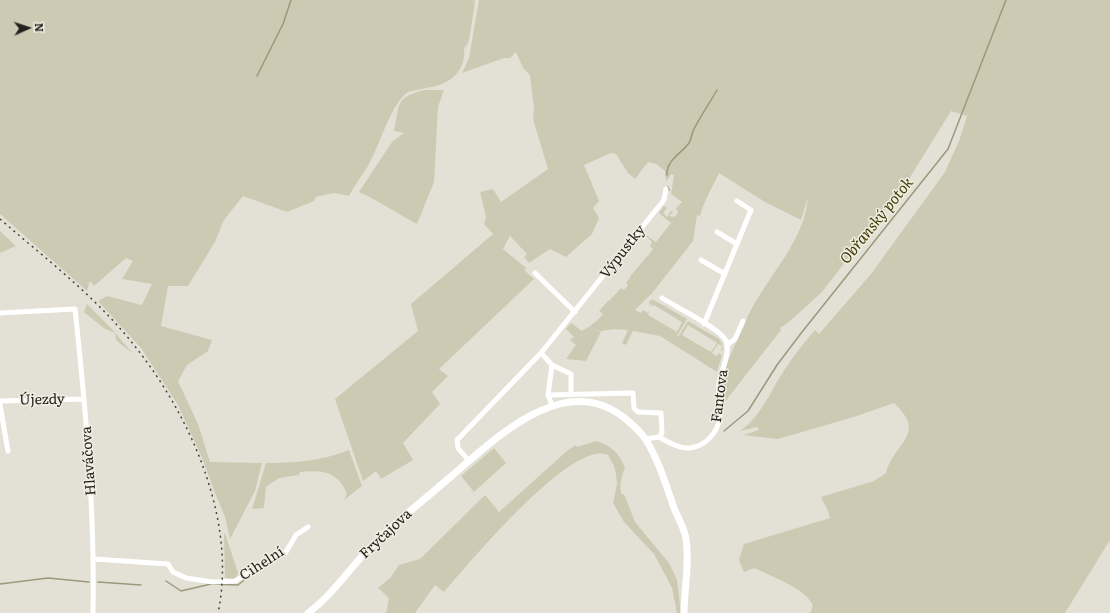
<!DOCTYPE html>
<html>
<head>
<meta charset="utf-8">
<style>
  body { margin:0 }
  #map { position:relative; width:1110px; height:613px; overflow:hidden; background:#e3e1d5; font-family:Literata,serif }
  canvas { display:block }
  .north { position:absolute; left:8px; top:8px; width:40px; height:40px; -webkit-text-stroke:3px #f0eee2; paint-order:stroke; rotate:87deg; font-size:11px; font-weight:700; line-height:16px; text-align:center; color:#22221d }
  .north::after { content:''; display:block; margin:auto; width:14px; height:18px; background:#22221d; clip-path:polygon(50% 0,100% 100%,50% 72%,0 100%) }
</style>
</head>
<body>
<div id="map">
<canvas width="1110" height="613"></canvas>
<div class="north">N</div>
</div>
<script>
const g = document.querySelector('canvas').getContext('2d');
g.lineJoin = 'round';
function paint(path, color) {
  g.fillStyle = color;
  g.fill(path, 'evenodd');
}
function strokePath(path, color, width, dash) {
  g.strokeStyle = color;
  g.lineWidth = width;
  g.lineCap = dash ? 'butt' : 'round';
  g.setLineDash(dash || []);
  g.stroke(path);
}
function write(font, color, halo, rows, align = 'center') {
  g.font = font + ' Literata,serif';
  g.lineWidth = 3;
  g.setLineDash([]);
  g.textBaseline = 'middle';
  g.strokeStyle = halo;
  g.fillStyle = color;
  for (const [text, x, y, turn = 0] of rows) {
    g.save();
    g.translate(x, y);
    g.rotate((+turn || 0) * Math.PI / 180);
    g.textAlign = isNaN(turn) ? turn : align;
    if (halo) g.strokeText(text, 0, 0);
    g.fillText(text, 0, 0);
    g.restore();
  }
}
const green = new Path2D(`
  M0 0H474L475 2 469 40 467 45 464 48C465 53 464 56 463 62 454 88 430 86 408 92 392 102 380 144 370 162 364 174 355 184 349 196L334 193 316 197 314 201 287 212 243 196 224 220 215 242 188 286H168L161 326 212 340 208 351 187 365 178 381 198 424 210 462 262 463 255 491 230 539 225 517 215 493 203 460 178 405 141 348 98 301 107 296 142 305 152 284 122 279 133 261 126 258 94 286 90 281 87 291 0 214Z
  M479 0H1110V540L1065 613H810L813 606C807 589 771 576 754 568L744 572 739 560 744 544 830 518 828 511 821 497 874 481 886 473C894 442 928 435 894 403L857 416 778 439 743 435 759 430 757 427 740 431C761 417 771 390 785 369 794 355 804 343 815 330L819 334 871 274 945 172 959 141 967 116 951 111 909 179 822 292 790 321 780 328 781 330 724 403C720 376 727 362 738 338 743 328 747 317 752 308 772 272 805 238 808 197L801 220 765 202 719 173C712 188 704 201 700 216L697 215 693 241 653 292 635 310 641 313 643 310 648 313 650 310 648 315 677 332 682 322 654 305 652 307V303L650 306 649 302 652 299 687 319 677 336 678 337 688 321 719 339 722 344 723 351 721 350 722 346 718 344 712 353 716 356 719 353 722 355 717 372 660 336 633 331 626 345 622 343 628 330 613 329 596 332H601L586 361 566 359 576 345 570 340 574 337 566 329 571 323 582 331C591 326 597 321 603 314L599 311 609 300 611 302 610 300 621 288 624 290 628 285 626 283 629 279 631 280 629 278 647 256 649 257 648 256 653 249 650 246 652 242 643 233 656 242 671 223 659 213 664 206 667 208 663 213 667 217 671 211 673 212 669 216 674 217 678 213 676 208 682 202 671 194 674 175 671 174 666 182 665 171 656 164 648 162 635 179 628 173 616 154 611 153 584 165 599 201 593 208 599 218 592 234 566 257 550 249 529 263 524 257 527 254 510 236 503 249 526 268 524 270 534 279 439 369 448 376 432 392 440 404 403 443 413 460 381 479 376 471 363 481 335 399 418 331 411 304 493 234 484 224 486 217 480 192 493 189 501 202 548 169 533 119 534 108 530 75 523 68 516 52 510 58H504L462 73 469 58ZM688 325 717 343 711 352 682 335Z
  M424 90H444L438 107 434 182 417 224C397 214 380 201 359 192L392 142 404 133 394 131C400 105 394 98 424 90Z
  M0 231 16 246 0 253Z
  M87 304 112 329 133 354 116 340 115 333 105 329 84 312Z
  M596 441C611 445 620 454 625 468 621 476 619 488 622 495L624 494 635 522 669 563 677 580 681 613H677L672 588 654 554 624 522 613 503 617 484 616 474 614 466 608 455C572 438 467 566 444 592L435 585 415 613H386L389 598 378 588 390 578 399 565 420 559 485 495 499 512 568 450 576 445 577 447Z
  M494 448 506 463 474 492 461 476Z
  M349 450 362 486 344 500 347 494C338 471 322 470 300 472L299 475 279 478 266 487 264 508 252 509 266 463C295 463 321 461 349 450Z
  M225 533 238 573 236 578 228 582V578H225L224 535Z`);
const stream = new Path2D(`
  M257 76 283 24 291 0
  M667 175C666 160 682 153 689 143 691 139 692 135 693 131 700 117 709 104 717 90
  M668 187 669 190
  M724 431 748 411 777 365 802 332 948 149 1006 0
  M166 581 181 591 211 584 238 585 244 580
  M98 582 141 585
  M0 584 48 578 89 582`);
const minor = new Path2D(`
  M717 232 737 244
  M701 260 725 274
  M535 273 575 312
  M0 313 75 309C86 412 95 510 93 613
  M704 324 751 210 737 201
  M727 345 735 339 743 321
  M541 353 552 365 548 395 552 405
  M552 365 571 374V393
  M548 395 633 393 634 408 638 412 661 413 662 433 659 437
  M0 401 84 399
  M0 405 8 451
  M659 437C668 442 680 449 690 448 706 446 718 432 720 417 721 406 717 395 719 383 721 371 732 350 725 339 717 327 676 307 662 298
  M645 439 659 437
  M469 461 458 448 457 440 541 353 664 200 666 189
  M94 559 168 564 173 572 186 578 213 582 235 581 286 552 296 535 308 527`);
const secondary = new Path2D(`
  M308 613C334 594 352 564 376 542 398 520 424 500 448 479 494 440 565 367 627 420 634 426 641 432 646 440 659 461 666 485 674 508 678 518 685 529 686 539 690 564 684 589 684 613`);
const rail = new Path2D(`
  M0 219C39 253 82 286 117 325 183 398 239 513 218 613`);
const streetNames = [
  ["Výpustky",623,252,-52],
  ["Fantova",720,396,-83],
  ["Újezdy",42,400,-1],
  ["Hlaváčova",89,461,-94],
  ["Fryčajova",386,534,-43],
  ["Cihelní",262,564,-33]
];
const waterNames = [
  ["Obřanský potok",877,221,-51]
];
paint(green, '#cdcab3');
strokePath(stream, '#9c987c', 1.5);
strokePath(minor, '#fff', 5);
strokePath(secondary, '#fff', 7);
strokePath(rail, '#44443d', 1.5, [2, 4]);
write('14px', '#22221d', '#f0eee2', streetNames);
write('italic 15px', '#433b04', '#f0eee2', waterNames);
</script>
</body>
</html>
